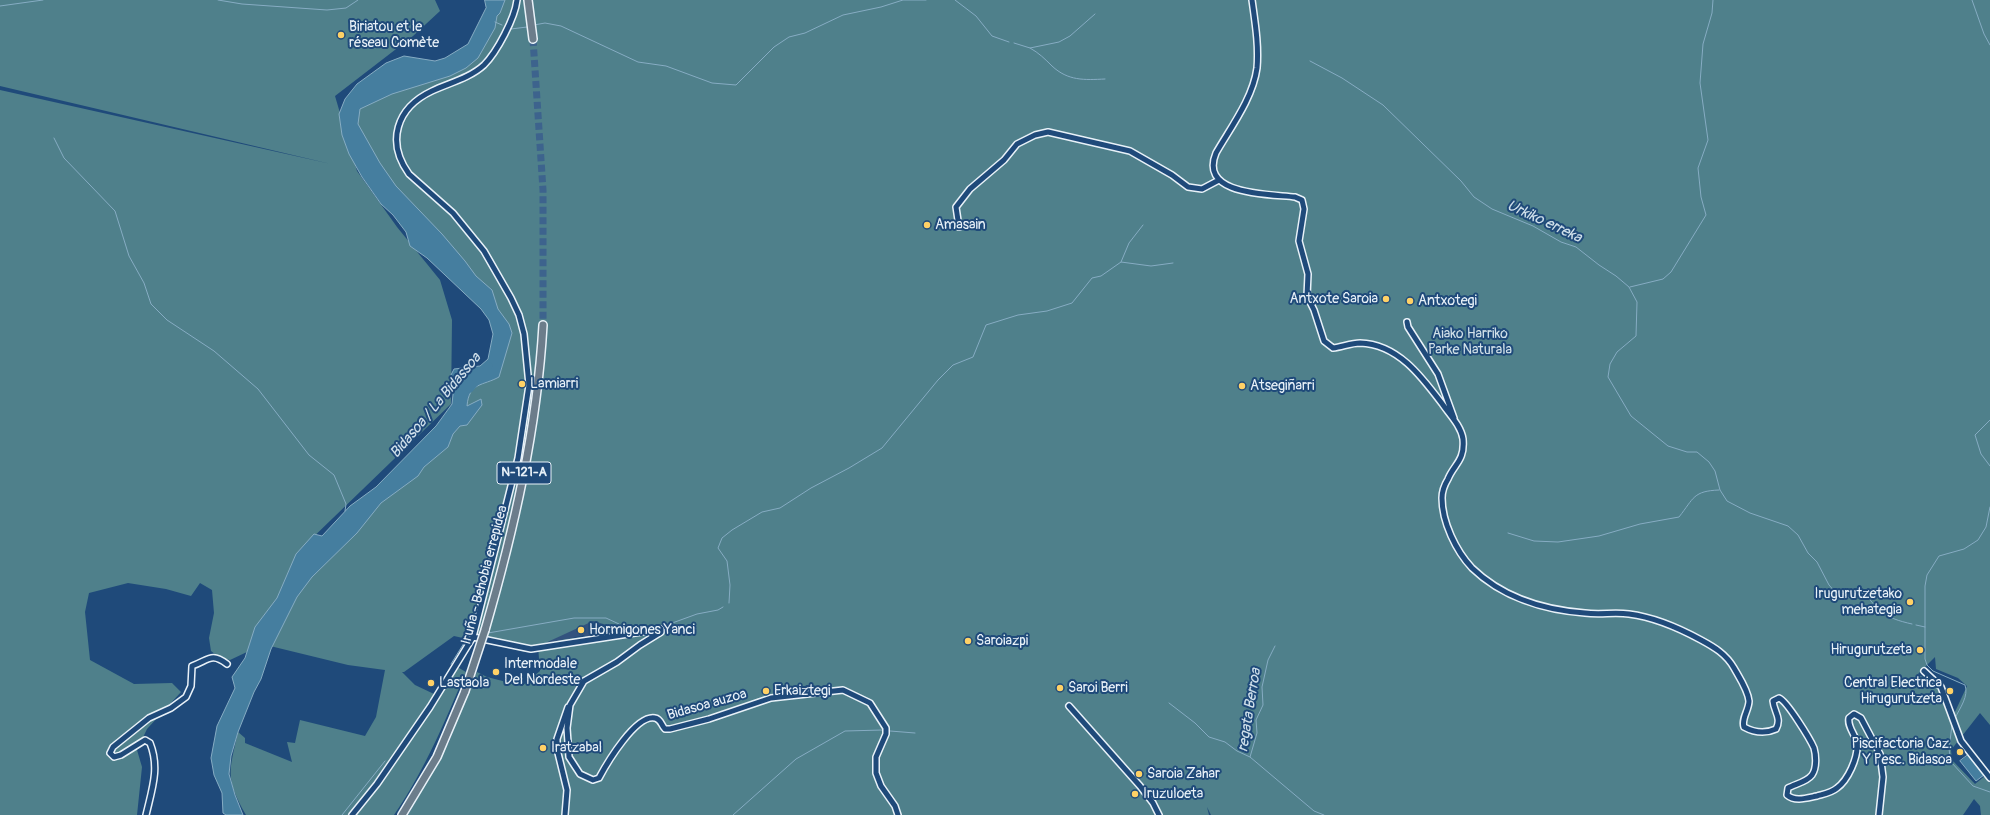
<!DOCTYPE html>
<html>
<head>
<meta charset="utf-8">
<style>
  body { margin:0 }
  canvas { display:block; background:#1f4a7a }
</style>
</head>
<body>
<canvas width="1990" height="815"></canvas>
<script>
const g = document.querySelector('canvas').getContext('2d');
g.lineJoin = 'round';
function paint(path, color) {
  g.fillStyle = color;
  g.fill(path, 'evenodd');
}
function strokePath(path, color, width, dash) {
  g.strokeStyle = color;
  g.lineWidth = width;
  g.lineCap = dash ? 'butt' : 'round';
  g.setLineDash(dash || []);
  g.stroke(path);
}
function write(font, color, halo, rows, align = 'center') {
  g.font = font + ' Pangolin,sans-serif';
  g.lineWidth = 4;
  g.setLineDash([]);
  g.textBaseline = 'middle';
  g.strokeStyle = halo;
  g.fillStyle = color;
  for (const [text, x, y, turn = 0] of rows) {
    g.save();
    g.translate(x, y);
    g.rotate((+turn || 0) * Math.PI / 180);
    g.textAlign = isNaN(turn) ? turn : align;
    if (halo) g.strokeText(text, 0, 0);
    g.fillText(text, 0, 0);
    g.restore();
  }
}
const built = new Path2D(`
  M593 621 610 626V634L585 637 584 635 539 646 583 624Z`);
const green = new Path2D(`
  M0 0H435L440 11 413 36 335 96 357 171 397 227 440 280 452 320 451 404 304 546 282 595 249 651 230 660 220 658 211 651 209 638 214 613 212 590 200 583 191 596 166 589 128 583 89 593 85 612 90 660 134 684 172 683 181 692 147 729 137 750 142 767 137 815H0V90L331 164 0 86Z
  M492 0H1990V725L1980 713 1951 750 1952 760 1975 784 1985 776 1990 783V815H1981L1980 806 1974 799 1963 815H1211L1207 807 1209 815H408L449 742 470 685 477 672 487 677 522 686 540 671 538 646 526 652 454 636 404 672H402L415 685 434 694 452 664 466 672C444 723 426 768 394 815H246C225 778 229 772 238 732L245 738V743L292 762 287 742 295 743 300 720 365 736 376 717 385 670 348 665 266 645 275 612 476 386C500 375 498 349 500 326L387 193 349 112 404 84 477 41ZM593 621 610 626V634L566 639 541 645ZM1935 657 1936 669 1958 678 1967 686 1954 714 1943 691 1918 674Z`);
const water = new Path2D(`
  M485 0H505L500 13 497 16 495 28 478 58 466 68 450 76 392 94 360 109 358 124 380 163 396 186 442 234 465 261 476 276 492 290 498 309 509 324 512 333 499 377C483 386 469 382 467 406L481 399 482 405 467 425 460 426 453 434 448 447 424 467 418 476 381 503 357 533 312 577 297 597 271 649 261 679 254 692 238 732 231 756 229 774 235 795 243 815H226L223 813 222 793 214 775 211 758 217 726 235 688 232 677 245 658 255 627 277 598 296 554 314 534 322 536 350 506 376 487 436 426 452 404 454 385 450 377 454 369 480 366 488 359 493 334 489 320 481 309 427 258 410 246 406 232 393 215 381 204 362 177 349 154 342 135 339 114 345 99 357 84 386 63 404 56 435 61 445 58 468 44 486 8Z
  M1968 755 1984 775 1976 781 1960 761Z`);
const stream = new Path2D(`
  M218 0 242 4 327 10 346 8 358 0
  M955 0 976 16 992 36 1009 42
  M1972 0 1984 34 1990 45
  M0 6 43 0
  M495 22 502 25
  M534 25 545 23 561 26 638 62 666 66 712 83 736 85 774 47 789 37 805 33 843 15 881 7 903 0H926
  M511 29 527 27
  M1014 43 1030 48 1059 42 1070 36 1095 14
  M1030 48C1039 53 1045 59 1052 66 1068 81 1084 80 1105 79
  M1310 61 1342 78 1383 105 1461 181 1474 197 1492 209 1533 226 1561 242 1576 247 1599 265 1616 276 1629 287 1637 302 1636 336 1617 352 1610 364 1608 377 1631 416 1668 446 1687 452H1697L1709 462 1715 471 1720 490 1727 501 1750 513 1788 526 1798 535 1808 553 1817 562 1829 585 1838 595 1850 598 1862 593C1869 597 1872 603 1878 609 1888 618 1899 621 1912 624
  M54 138 64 158 115 211 129 256 144 283 151 304 167 320 214 351 258 389 309 455 334 475 346 504 345 511
  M1121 262 1129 243 1143 225
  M1630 287 1663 279 1671 272 1706 215 1701 197 1698 168 1708 140 1700 83 1703 44 1712 13 1713 0
  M1990 420 1975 435 1981 454 1990 466
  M1508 533 1534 541 1558 542 1599 536 1640 524 1679 517C1694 498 1693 491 1719 490
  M729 603 730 585 727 561 718 548 722 538 732 530 762 512 780 508 811 488 849 468 882 448 938 380 953 365 973 357 986 325 1018 315 1047 311 1072 303 1092 278 1101 276 1121 262 1151 266 1173 263
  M1916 625 1925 627
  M488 633 574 618H606L619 624 624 629 632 631 664 626 697 614 718 610 723 607
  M1275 646 1268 660 1262 687 1263 705 1256 720 1257 733 1250 757 1314 811 1324 815
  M451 664 464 643
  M1169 703 1195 723 1209 737 1225 742 1237 751 1250 757
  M1955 718C1960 708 1969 696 1965 685L1933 671 1927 665 1925 659V586L1927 575 1939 556 1964 549 1978 540 1986 527 1990 507
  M1952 725 1949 749 1951 762 1973 786 1990 792
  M890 731 915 733
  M342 815 385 761
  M733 815 796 759 845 731 883 730`);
const river = new Path2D(`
  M470 389 489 366`);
const highwayTunnel = new Path2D(`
  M533 39 543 190V325`);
const minor = new Path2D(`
  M1252 0C1255 22 1259 45 1257 68 1253 98 1231 127 1216 153 1198 196 1271 194 1295 197L1302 200 1304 209 1299 241 1308 274 1307 296 1314 310 1324 341 1333 348C1342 347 1351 343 1360 343 1398 344 1422 377 1443 405 1450 415 1461 426 1463 439 1465 461 1454 464 1448 479 1445 484 1442 492 1442 498 1442 522 1456 551 1472 568 1502 597 1544 610 1585 613 1600 615 1614 612 1629 614 1653 617 1679 628 1701 640 1714 647 1726 654 1734 668 1739 677 1748 690 1749 701 1749 710 1741 719 1744 727 1755 733 1765 734 1776 729 1782 718 1774 712 1773 701L1779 698C1787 701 1810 739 1814 748 1816 755 1817 768 1812 775 1807 782 1795 784 1788 788L1787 795C1795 802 1807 798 1817 796 1824 794 1831 793 1837 788 1848 780 1858 758 1857 744 1856 735 1847 727 1849 718L1854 714 1861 718 1880 754 1883 777 1879 815
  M959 227 956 207 970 189 1004 160 1017 144 1035 135 1048 132 1130 151 1172 175 1188 187 1202 189 1219 180
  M1407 322 1408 327 1438 374 1454 418
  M473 637 531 649 661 629V632L640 645 617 662 584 681 570 705 567 728 569 757 580 774 593 780 599 778C607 763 636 714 655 718 661 719 661 725 665 729H670L709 719 771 698 843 690 870 703 886 728V734L876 757V773L881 786 895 806 898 815
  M1924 671 1941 687 1961 741 1990 778
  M1069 706 1140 786 1153 803 1159 815
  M146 815C152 789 160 768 150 743L145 740 121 755 114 757 110 753 113 747 149 718 171 708 186 697 191 686 192 666C209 660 211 652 227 664
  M352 815 377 784 430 707 473 637 518 458 529 385 524 334 519 315 511 298 484 251 453 213 409 174C386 142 396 108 432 91 449 83 470 78 484 65 497 52 515 18 517 0
  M565 815 567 790 557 749V739L568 707`);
const highway = new Path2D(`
  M528 0 533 39
  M485 630C514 530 537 429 543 325
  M402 815 437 757 465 691`);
const highwayBridge = new Path2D(`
  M465 691 485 630`);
const markers = [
  [341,35,4,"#ffd166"],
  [927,225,4,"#ffd166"],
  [1386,299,4,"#ffd166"],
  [1410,301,4,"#ffd166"],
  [522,384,4,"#ffd166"],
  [1242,386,4,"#ffd166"],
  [1910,602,4,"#ffd166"],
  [581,630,4,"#ffd166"],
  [968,641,4,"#ffd166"],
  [1920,650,4,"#ffd166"],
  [496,672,4,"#ffd166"],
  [431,683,4,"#ffd166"],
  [1060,688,4,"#ffd166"],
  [766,691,4,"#ffd166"],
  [1950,691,4,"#ffd166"],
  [543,748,4,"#ffd166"],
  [1960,752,4,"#ffd166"],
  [1139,774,4,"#ffd166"],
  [1135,794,4,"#ffd166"]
];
const shields = [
  [524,473,54]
];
const shieldNames = [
  ["N-121-A",524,473]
];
const poiNames = [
  ["Biriatou et le",349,27],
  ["réseau Comète",349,43],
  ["Amasain",935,225],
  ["Antxote Saroia",1378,299,"right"],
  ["Antxotegi",1418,301],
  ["Lamiarri",530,384],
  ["Atsegiñarri",1250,386],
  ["Irugurutzetako",1902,594,"right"],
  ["mehategia",1902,610,"right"],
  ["Hormigones Yanci",589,630],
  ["Saroiazpi",976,641],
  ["Hirugurutzeta",1912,650,"right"],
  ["Intermodale",504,664],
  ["Del Nordeste",504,680],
  ["Lastaola",439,683],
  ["Central Electrica",1942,683,"right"],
  ["Hirugurutzeta",1942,699,"right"],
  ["Saroi Berri",1068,688],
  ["Erkaiztegi",774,691],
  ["Piscifactoria Caz.",1952,744,"right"],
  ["Y Pesc. Bidasoa",1952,760,"right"],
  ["Iratzabal",551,748],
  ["Saroia Zahar",1147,774],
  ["Iruzuloeta",1143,794]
];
const parkNames = [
  ["Aiako Harriko",1470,334],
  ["Parke Naturala",1470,350]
];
const streetNames = [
  ["Iruña - Behobia errepidea",485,575,-75],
  ["Bidasoa auzoa",707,705,-16]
];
const waterNames = [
  ["Urkiko erreka",1544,222,25],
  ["Bidasoa / La Bidassoa",436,406,-50],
  ["regata Berroa",1250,710,-81]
];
paint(built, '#33537e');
paint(green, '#4f808b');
paint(water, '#457e9f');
strokePath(water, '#86acc3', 1);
strokePath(stream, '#86acc3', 1);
strokePath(river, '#457e9f', 7);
strokePath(highwayTunnel, '#3d638d', 7, [7, 3.5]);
strokePath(minor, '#e8f1f8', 8);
strokePath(highway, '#e8f1f8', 10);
strokePath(minor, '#1f4a7a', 5);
strokePath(highway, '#6c7d8b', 7);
strokePath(highwayBridge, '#e8f1f8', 10, []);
strokePath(highwayBridge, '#6c7d8b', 7);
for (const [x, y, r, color] of markers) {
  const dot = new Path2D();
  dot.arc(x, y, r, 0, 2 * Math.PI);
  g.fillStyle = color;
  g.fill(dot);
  strokePath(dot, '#1f4a7a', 1.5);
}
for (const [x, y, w] of shields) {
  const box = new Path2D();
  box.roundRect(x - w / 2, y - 11, w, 22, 3);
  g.fillStyle = '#1f4a7a';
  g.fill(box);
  strokePath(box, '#e8f1f8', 1);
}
write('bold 13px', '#e8f1f8', null, shieldNames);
write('14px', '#e8f1f8', '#1f4a7a', poiNames, 'left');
write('14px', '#d1e0e8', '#1f4a7a', parkNames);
write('14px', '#e8f1f8', '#1f4a7a', streetNames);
write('italic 15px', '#d0e0eb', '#1f4a7a', waterNames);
</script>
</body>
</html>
